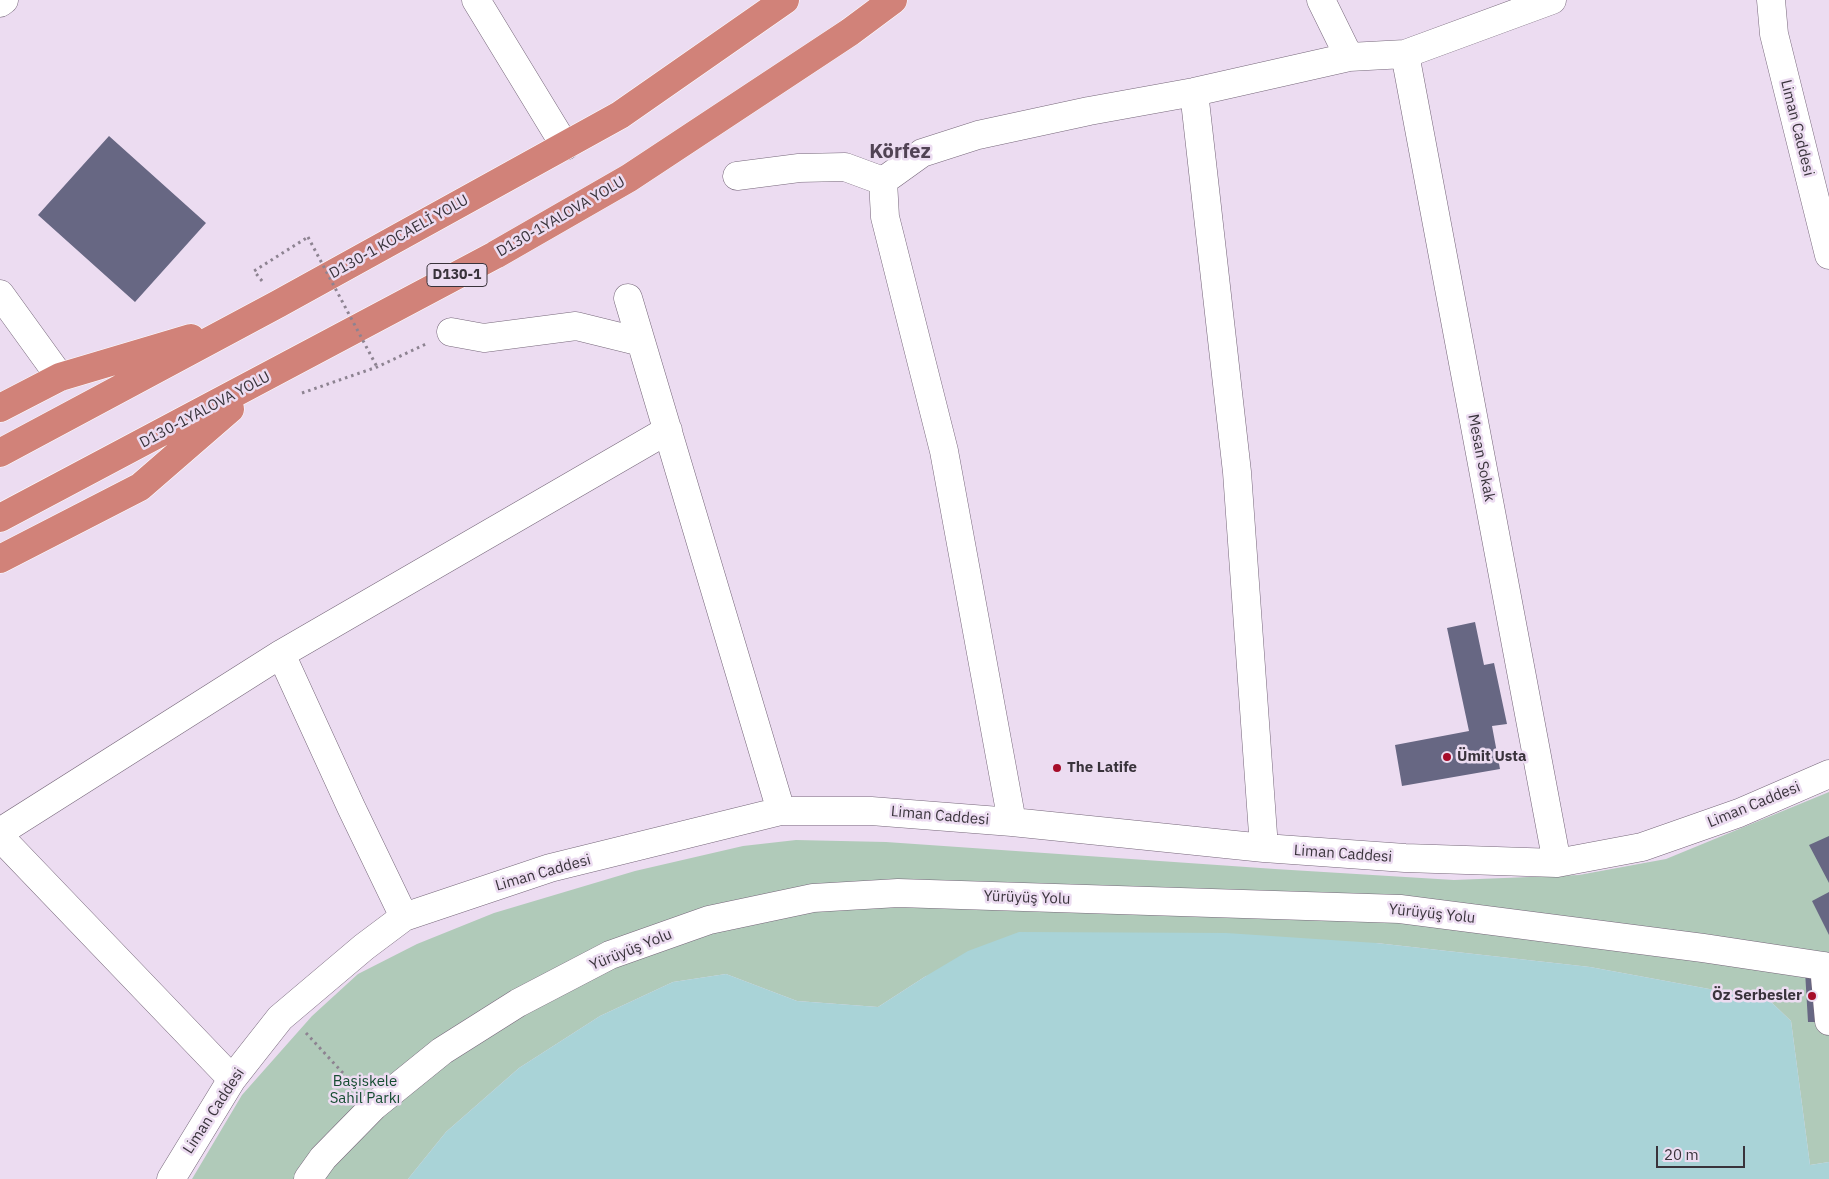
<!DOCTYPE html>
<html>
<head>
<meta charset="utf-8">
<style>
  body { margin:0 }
  #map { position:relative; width:1829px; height:1179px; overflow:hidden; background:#ecdcf1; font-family:"IBM Plex Sans",sans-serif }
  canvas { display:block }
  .scale { position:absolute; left:1656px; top:1146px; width:89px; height:22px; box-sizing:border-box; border:2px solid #39333b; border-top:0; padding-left:6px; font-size:15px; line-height:18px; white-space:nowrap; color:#39333b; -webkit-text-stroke:4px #ecdcf1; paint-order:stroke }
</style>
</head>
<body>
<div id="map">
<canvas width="1829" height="1179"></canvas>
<div class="scale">20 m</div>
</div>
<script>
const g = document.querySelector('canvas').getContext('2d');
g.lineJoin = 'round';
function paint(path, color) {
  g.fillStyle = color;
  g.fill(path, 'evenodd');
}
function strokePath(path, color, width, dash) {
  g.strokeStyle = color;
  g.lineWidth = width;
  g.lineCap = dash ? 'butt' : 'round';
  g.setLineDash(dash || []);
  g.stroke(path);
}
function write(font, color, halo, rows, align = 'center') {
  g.font = font + ' "IBM Plex Sans",sans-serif';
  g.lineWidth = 5;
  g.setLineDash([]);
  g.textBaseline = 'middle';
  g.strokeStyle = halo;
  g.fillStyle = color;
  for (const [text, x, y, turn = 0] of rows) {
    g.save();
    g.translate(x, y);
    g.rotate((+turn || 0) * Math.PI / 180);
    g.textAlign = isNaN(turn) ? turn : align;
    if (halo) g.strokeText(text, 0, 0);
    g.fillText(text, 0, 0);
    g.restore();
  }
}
const green = new Path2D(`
  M1829 792V1162L1810 1165 1791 1021 1769 1000 1590 967 1376 943 926 976 878 1007 797 1001 726 974 673 982 600 1016 519 1068 446 1132 408 1179H192L242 1095 312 1016 358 974 417 944 494 913 635 871 743 846 796 840 886 842 1275 869 1454 880 1579 875 1666 859Z`);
const water = new Path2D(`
  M1019 932 1226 933 1376 943 1590 967 1769 1000 1791 1021 1810 1165 1829 1162V1179H408L446 1132 519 1068 600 1016 673 982 726 974 797 1001 878 1007 926 976 968 951Z`);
const building = new Path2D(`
  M109 136 206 223 135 302 38 215Z
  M1475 622 1484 665 1494 663 1507 724 1492 726 1500 769 1402 786 1395 745 1469 731 1447 628Z
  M1829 836V883L1809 845Z
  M1829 892V935L1812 901Z
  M1817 970 1821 1022H1808L1805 971Z`);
const path = new Path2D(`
  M262 281 254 271 308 237
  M302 393 377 367 426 344
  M306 1033 354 1085`);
const minor = new Path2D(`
  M476 0 565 146
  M1321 0 1349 57
  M1771 0 1774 34 1829 255
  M0 3 4 0
  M1405 54 1557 863
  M1194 92 1237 472 1264 848
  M737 176 799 168 845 167 883 181
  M0 294 60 377
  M628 298 781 811
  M451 332 484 338 576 326 641 342
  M281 654 351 807 404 917
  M1012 822 944 451 885 217 883 181 922 153 978 135 1089 111 1194 92 1349 57 1405 54 1552 0
  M0 832 281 654 668 430
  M0 837 232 1079
  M1824 966 1829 1021
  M171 1179 232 1079 280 1018 364 947 404 917 550 868 781 811H871L1012 822 1264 848 1405 858 1557 863 1642 847 1739 813 1829 774
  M308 1179 323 1158 374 1106 442 1051 518 1003 610 955 709 920 813 898 898 893 1400 909 1703 948 1829 967`);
const highway = new Path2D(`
  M0 408 60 377 191 338
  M0 453 278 304 620 115 785 0
  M0 518 495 255 629 178 850 32 893 0
  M0 559 140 487 230 409`);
const pathBridge = new Path2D(`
  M308 237 377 367`);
const markers = [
  [1447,757,5,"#a60c29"],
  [1057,768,5,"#a60c29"],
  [1812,996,5,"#a60c29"]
];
const shields = [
  [457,275,60]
];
const shieldNames = [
  ["D130-1",457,275]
];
const streetNames = [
  ["Liman Caddesi",1797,128,76],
  ["D130-1YALOVA YOLU",561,217,-30],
  ["D130-1 KOCAELİ YOLU",399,237,-29],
  ["D130-1YALOVA YOLU",205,410,-28],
  ["Mesan Sokak",1481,458,79],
  ["Liman Caddesi",1754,805,-22],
  ["Liman Caddesi",940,816,5],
  ["Liman Caddesi",1343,854,4],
  ["Liman Caddesi",543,873,-16],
  ["Yürüyüş Yolu",1027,898,2],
  ["Yürüyüş Yolu",1432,914,6],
  ["Yürüyüş Yolu",631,950,-22],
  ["Liman Caddesi",214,1111,-57]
];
const poiNames = [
  ["Ümit Usta",1457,757],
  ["The Latife",1067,768],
  ["Öz Serbesler",1802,996,"right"]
];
const parkNames = [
  ["Başiskele",365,1082],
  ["Sahil Parkı",365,1099]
];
const districtNames = [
  ["Körfez",900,152]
];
paint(green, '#b0cab9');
paint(water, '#a9d3d7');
paint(building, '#676783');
strokePath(minor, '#76677a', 29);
strokePath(highway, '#fff', 29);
strokePath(path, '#8d8391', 3, [2.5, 4]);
strokePath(minor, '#fff', 28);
strokePath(highway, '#d18279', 28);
strokePath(pathBridge, '#8d8391', 3, [2.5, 4]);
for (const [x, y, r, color] of markers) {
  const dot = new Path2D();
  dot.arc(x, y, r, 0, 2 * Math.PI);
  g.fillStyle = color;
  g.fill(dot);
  strokePath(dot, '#ecdcf1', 2);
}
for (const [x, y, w] of shields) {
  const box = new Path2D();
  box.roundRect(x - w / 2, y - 11.5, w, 23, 4);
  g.fillStyle = '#ecdcf1';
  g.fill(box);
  strokePath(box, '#39333b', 1);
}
write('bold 14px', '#39333b', null, shieldNames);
write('15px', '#39333b', '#ecdcf1', streetNames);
write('bold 15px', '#39333b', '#ecdcf1', poiNames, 'left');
write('15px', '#164d32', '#ecdcf1', parkNames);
write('bold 20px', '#514354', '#ecdcf1', districtNames);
</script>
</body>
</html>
